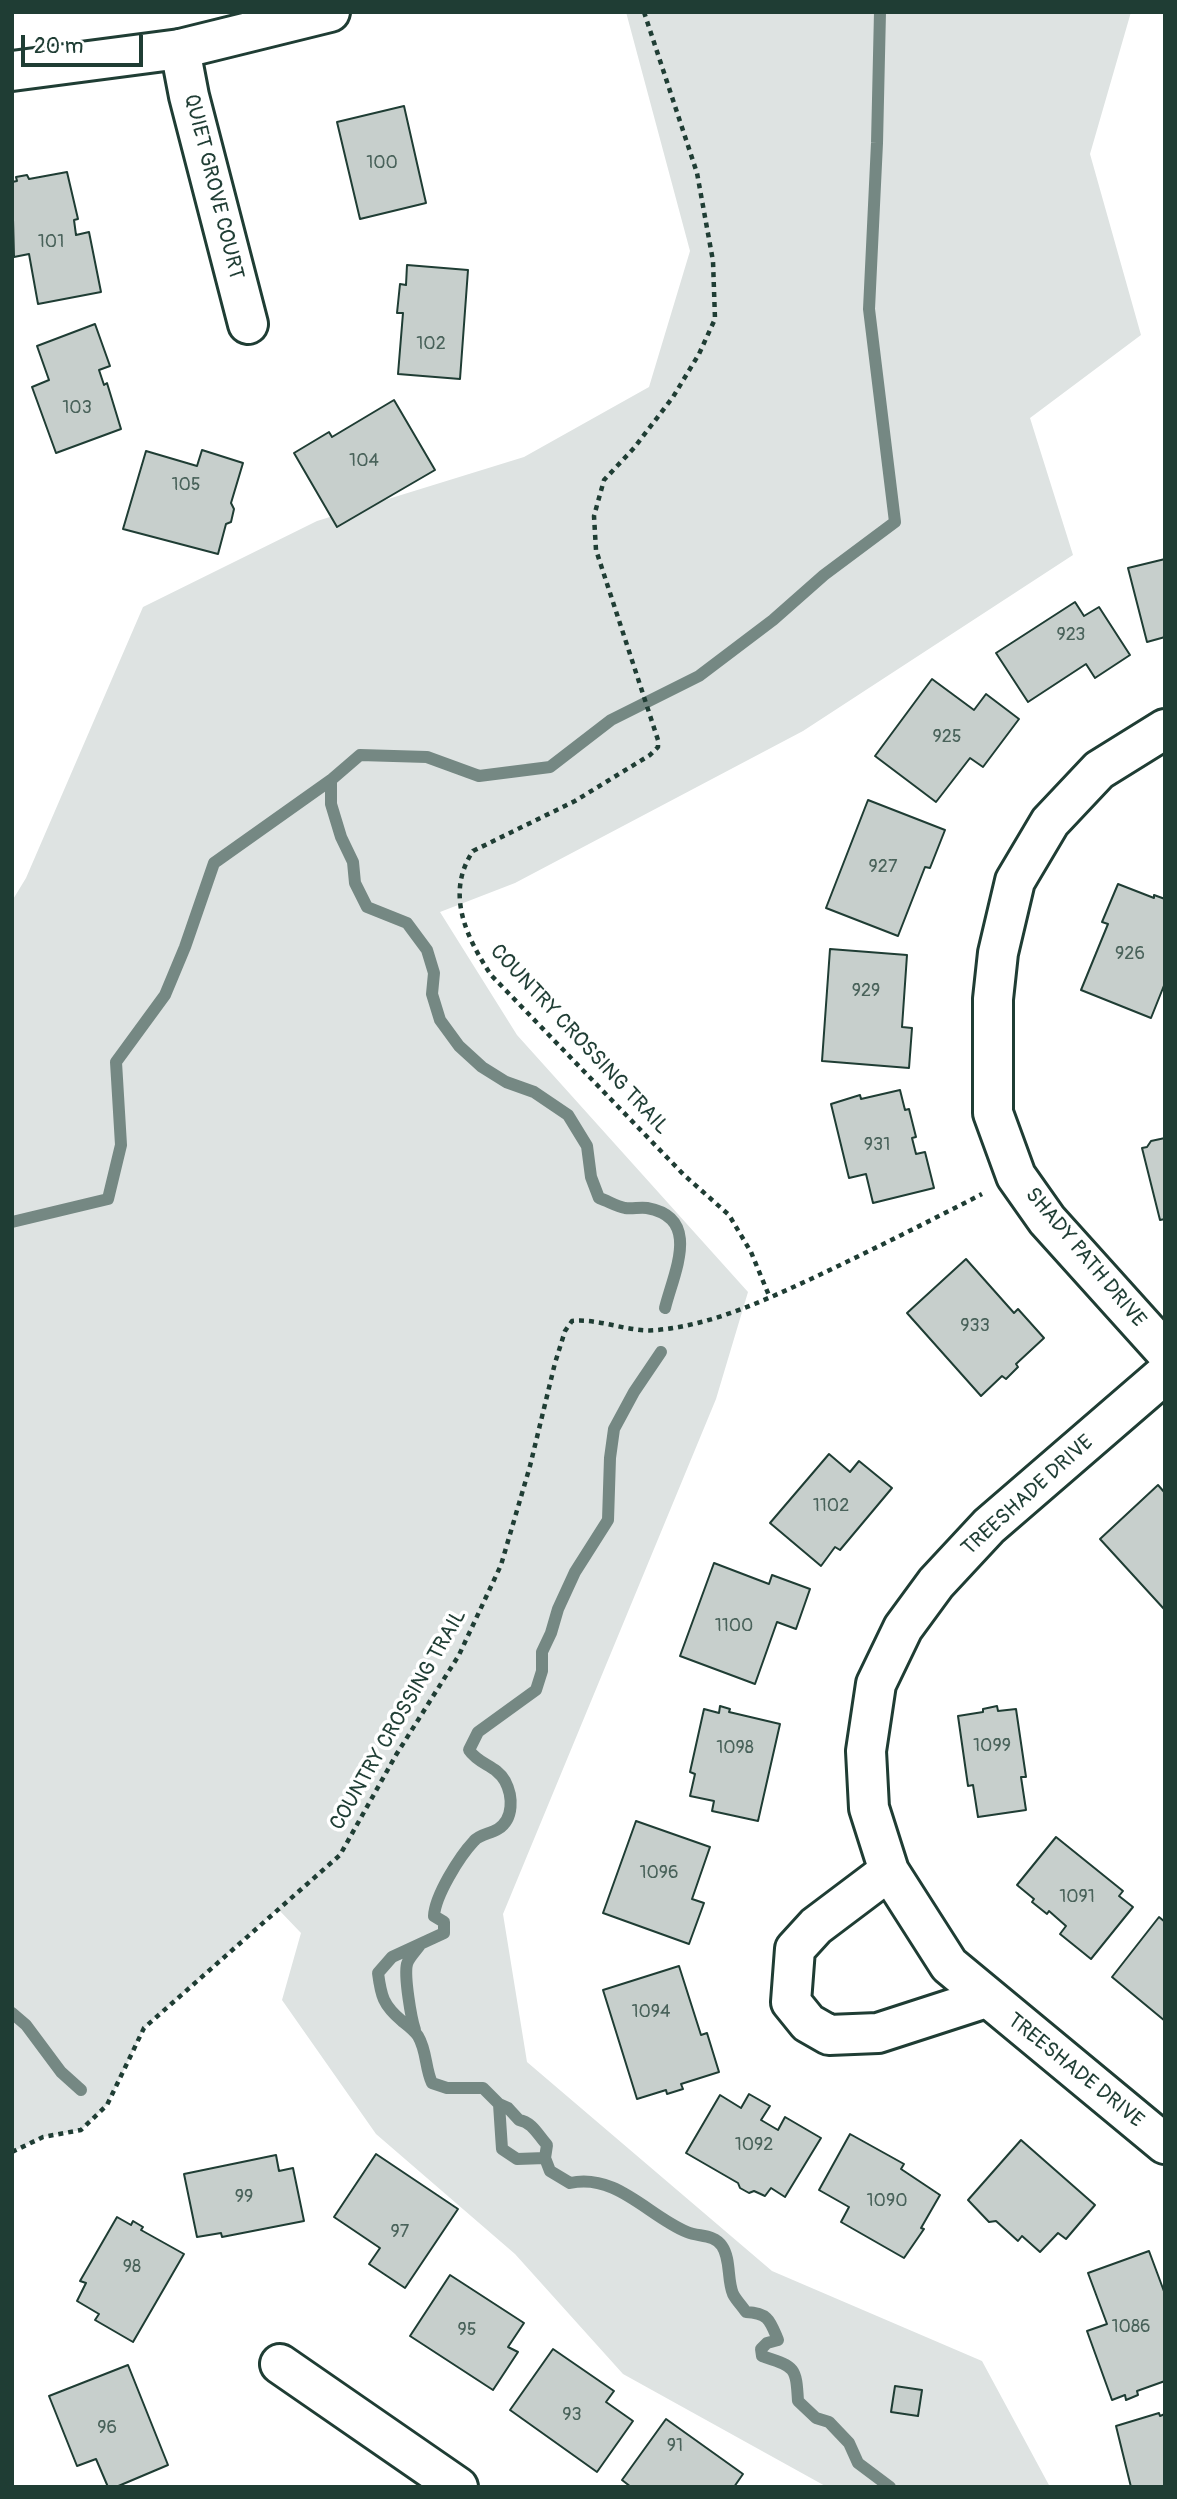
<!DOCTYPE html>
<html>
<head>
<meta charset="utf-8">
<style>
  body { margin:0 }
  #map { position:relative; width:1177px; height:2499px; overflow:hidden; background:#fff; font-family:Pangolin,sans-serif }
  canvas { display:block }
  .frame { position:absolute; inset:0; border:14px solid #1f3d34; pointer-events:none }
  .scale { position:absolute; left:21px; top:35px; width:122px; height:32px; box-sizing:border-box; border:4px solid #1f3d34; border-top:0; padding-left:9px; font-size:21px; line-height:24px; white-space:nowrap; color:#1f3d34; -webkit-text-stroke:5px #fff; paint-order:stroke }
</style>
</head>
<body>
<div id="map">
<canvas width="1177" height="2499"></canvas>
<div class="frame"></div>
<div class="scale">20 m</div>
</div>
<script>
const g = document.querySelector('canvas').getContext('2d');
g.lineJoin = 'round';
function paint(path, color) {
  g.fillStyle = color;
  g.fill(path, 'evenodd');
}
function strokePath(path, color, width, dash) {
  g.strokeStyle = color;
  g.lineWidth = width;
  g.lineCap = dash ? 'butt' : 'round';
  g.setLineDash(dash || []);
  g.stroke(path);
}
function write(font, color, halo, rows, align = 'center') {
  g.font = font + ' Pangolin,sans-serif';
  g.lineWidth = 7;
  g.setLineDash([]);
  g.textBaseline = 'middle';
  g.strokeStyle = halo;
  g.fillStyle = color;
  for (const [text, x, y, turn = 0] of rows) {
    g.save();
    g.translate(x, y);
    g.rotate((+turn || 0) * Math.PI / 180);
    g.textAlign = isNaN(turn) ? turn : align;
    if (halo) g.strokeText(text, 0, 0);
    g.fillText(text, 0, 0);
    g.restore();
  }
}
const green = new Path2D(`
  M626 12H1131L1090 154 1141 335 1030 418 1073 555 803 731 515 883 440 912 517 1035 748 1292 716 1399 503 1914 527 2062 772 2271 982 2361 1050 2487H827L623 2374 515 2254 376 2134 282 2000 301 1933 278 1909 144 2028 107 2105 81 2130 43 2137 12 2152V901L26 878 143 607 317 521 524 457 649 387 690 251Z`);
const stream = new Path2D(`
  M331 780V804L341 837 353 862 355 883 367 907 407 923 427 950 434 973 432 994 440 1020 459 1046 482 1067 506 1082 534 1092 568 1115 587 1146 591 1177 599 1198C608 1201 616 1206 625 1208 632 1209 640 1207 647 1208 702 1218 674 1272 665 1308
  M12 1222 108 1199 121 1145 116 1062 165 995 185 947 214 863 331 780 360 755 427 757 479 776 550 767 611 720 699 676 773 620 824 575 895 522 869 309 877 143 880 12
  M661 1352 634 1392 614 1429 610 1458 608 1520 575 1572 558 1609 551 1633 542 1652V1671L536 1690 478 1732 469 1750C479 1765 496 1765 505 1781 513 1796 514 1819 498 1829 490 1834 480 1834 474 1841 459 1857 435 1896 434 1916L444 1922V1933L392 1957 378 1973C381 1996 383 2005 402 2021 407 2025 414 2030 418 2036 427 2051 425 2068 432 2083L447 2088H483L499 2104 502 2149 517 2159 545 2158 550 2171 570 2183C617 2173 648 2216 687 2232 699 2237 714 2234 722 2246 731 2259 727 2280 733 2294 736 2300 742 2306 746 2312 769 2313 770 2321 778 2340L767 2343 761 2349 762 2356C795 2367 796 2366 798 2401L816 2418 829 2422 849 2443 858 2463 890 2487
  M12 2013 26 2025 61 2072 81 2090
  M415 2030C411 2018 404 1976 407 1964 409 1957 416 1951 420 1945
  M499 2104 508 2108 519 2120C532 2122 538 2135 547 2145L545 2158`);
const building = new Path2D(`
  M404 106 426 203 360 219 337 122Z
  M67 172 78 219 74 220 76 235 89 232 101 292 38 304 29 254 14 257 12 182 17 181 16 177 27 175 29 179Z
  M407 265 468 270 460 379 398 374 403 313H397L400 284 406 285Z
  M95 324 110 366 99 370 104 385 107 383 121 429 56 453 32 387 49 380 37 346Z
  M394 400 435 470 337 527 294 453 329 432 332 437Z
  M202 450 243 463 231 503 234 509 231 522 226 524 218 554 123 529 146 451 197 466Z
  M1165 559V637L1147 642 1128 568Z
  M1075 602 1084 616 1099 607 1130 655 1095 678 1086 664 1028 702 996 653Z
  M932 679 974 710 986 694 1019 719 983 767 970 758 936 802 875 756Z
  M868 800 945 830 930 868 925 867 898 936 826 908Z
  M1118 884 1154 898V895L1165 899V983L1151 1018 1081 990 1108 924 1102 922Z
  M830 949 907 955 902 1027 912 1028 909 1068 822 1061Z
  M900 1090 905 1110 909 1109 916 1137 912 1138 916 1154 925 1152 934 1188 873 1203 866 1174 849 1178 831 1104 860 1095 861 1099Z
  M1165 1138V1219L1160 1220 1142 1148 1147 1147 1151 1141Z
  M966 1259 1014 1313 1018 1309 1044 1338 1016 1364 1018 1367 1006 1379 1002 1376 981 1396 907 1313Z
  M829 1454 850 1472 859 1461 892 1488 840 1550 835 1547 821 1566 770 1523Z
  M1158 1485 1165 1493 1164 1609 1100 1539Z
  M714 1563 769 1584 772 1575 810 1589 796 1629 777 1622 755 1684 680 1656Z
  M720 1706 730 1709 729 1712 780 1724 758 1821 712 1811 714 1801 690 1796 695 1774 690 1772 704 1709 719 1713Z
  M997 1706 998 1711 1016 1709 1026 1777H1021L1026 1810 978 1817 973 1785 968 1786 958 1716 983 1712V1709Z
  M636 1821 710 1847 692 1899 704 1903 689 1944 603 1913Z
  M1056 1837 1123 1891 1119 1896 1133 1907 1091 1959 1060 1934 1066 1926 1049 1911 1047 1914 1032 1902 1034 1899 1017 1885Z
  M1159 1917 1165 1922V2021L1112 1977Z
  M679 1966 701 2035 707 2033 719 2072 681 2084 683 2089 667 2094 666 2090 637 2099 603 1990Z
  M749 2094 770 2106 761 2120 778 2130 785 2117 821 2138 785 2197 771 2188 765 2196 754 2191 749 2193 740 2188 738 2183 686 2153 720 2095 741 2108Z
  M850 2134 904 2164 901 2169 940 2195 921 2228 924 2229 904 2258 841 2222 849 2207 819 2190Z
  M1021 2140 1095 2205 1066 2239 1058 2233 1040 2252 1022 2236 1018 2241 996 2221 989 2222 968 2200Z
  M376 2154 458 2209 405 2288 369 2264 380 2248 334 2217Z
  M276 2155 279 2171 293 2168 304 2221 222 2237 221 2233 197 2237 184 2174Z
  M117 2217 131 2225 133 2221 143 2227 141 2230 184 2254 133 2342 95 2320 99 2314 77 2301 86 2283 80 2281Z
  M1149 2251 1165 2294V2381L1137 2391 1138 2395 1126 2400 1125 2395 1112 2400 1087 2331 1107 2324 1088 2273Z
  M450 2275 524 2323 508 2347 518 2352 493 2390 410 2336Z
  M553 2349 614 2391 606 2402 633 2421 597 2472 510 2410Z
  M128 2365 168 2465 116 2487H108L96 2459 77 2466 49 2396Z
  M895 2386 922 2390 918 2416 891 2412Z
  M1159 2413 1160 2416 1165 2414V2487H1131L1116 2426Z
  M666 2419 743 2474 734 2487H631L622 2480Z`);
const path = new Path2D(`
  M644 12 697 173 713 261 715 319 699 354 673 397 634 448 604 480 594 516 596 550 658 740V747L650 755 575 801 473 851C445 893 466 937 491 975L684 1175 729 1215 751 1252 770 1298
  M12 2152 43 2137 81 2130 107 2105 144 2028 340 1855 396 1755 459 1655 501 1565 530 1466 555 1363 565 1331 572 1321C600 1318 629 1333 657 1330 712 1325 763 1301 813 1278 870 1251 926 1223 982 1194`);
const minor = new Path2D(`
  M180 49 189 96 248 324
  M1165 729 1099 770 1050 822 1015 881 998 953 993 999V1113L1016 1176 1047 1220 1165 1351
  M1165 1374 989 1526 936 1583 903 1628 876 1684 866 1751 869 1808 889 1871 949 1965 1165 2144
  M889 1871 816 1926 795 1949 791 2002 808 2023 829 2035 878 2033 986 1998
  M280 2364 458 2487`);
const secondary = new Path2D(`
  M12 71 180 49 330 12`);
const numberNames = [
  ["100",382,163],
  ["101",51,242],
  ["102",431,344],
  ["103",77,408],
  ["104",364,461],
  ["105",186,485],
  ["923",1071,635],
  ["925",947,737],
  ["927",883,867],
  ["926",1130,954],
  ["929",866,991],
  ["931",877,1145],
  ["933",975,1326],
  ["1102",831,1506],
  ["1100",734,1626],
  ["1099",992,1746],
  ["1098",735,1748],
  ["1096",659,1873],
  ["1091",1077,1897],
  ["1094",651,2012],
  ["1092",754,2145],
  ["99",244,2197],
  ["1090",887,2201],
  ["97",400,2232],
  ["98",132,2267],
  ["1086",1131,2327],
  ["95",467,2330],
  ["93",572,2415],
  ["96",107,2428],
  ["91",675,2446]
];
const streetNames = [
  ["QUIET GROVE COURT",213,187,76],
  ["COUNTRY CROSSING TRAIL",579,1040,47],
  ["SHADY PATH DRIVE",1085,1258,50],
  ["TREESHADE DRIVE",1028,1496,-42],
  ["COUNTRY CROSSING TRAIL",399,1720,-60],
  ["TREESHADE DRIVE",1075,2071,39]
];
paint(green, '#dee3e2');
strokePath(stream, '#758883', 12);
paint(building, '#c7cfcc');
strokePath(building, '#1f3d34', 2);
strokePath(minor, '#1f3d34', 44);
strokePath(secondary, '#1f3d34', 44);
strokePath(path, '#1f3d34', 4.5, [5, 5]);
strokePath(minor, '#fff', 38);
strokePath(secondary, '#fff', 38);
write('18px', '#49625a', null, numberNames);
write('21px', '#1f3d34', '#fff', streetNames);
</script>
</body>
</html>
